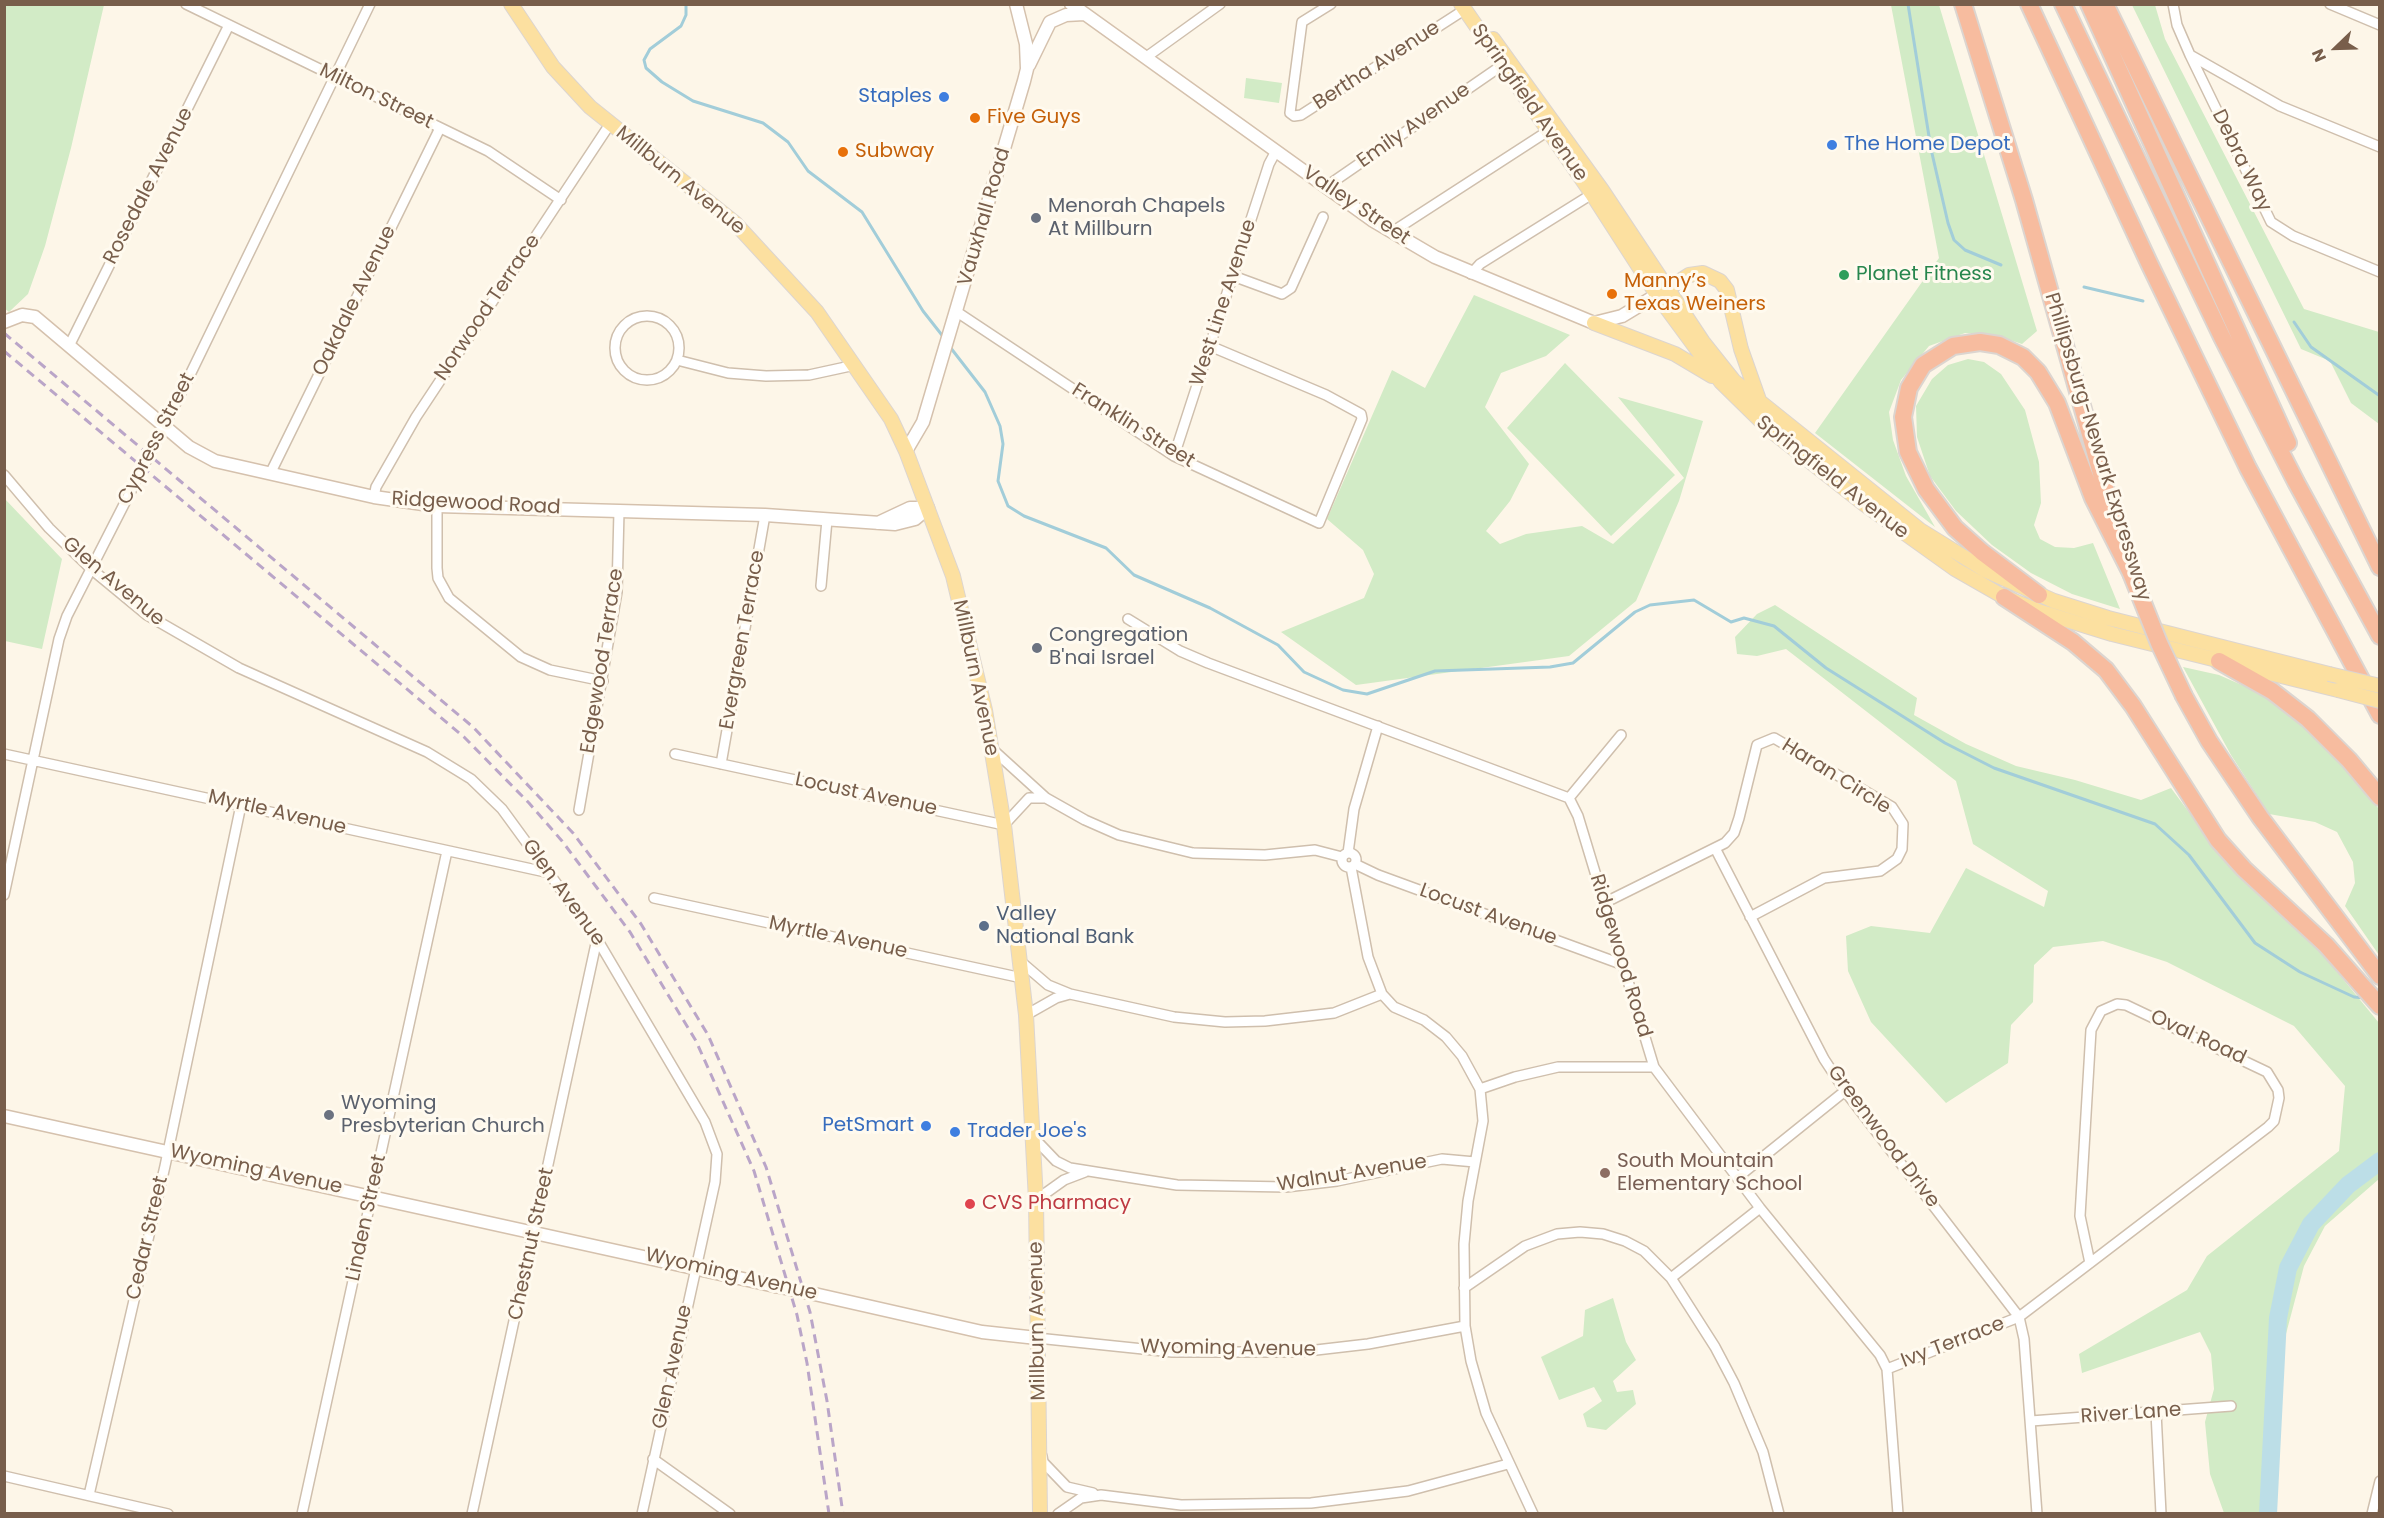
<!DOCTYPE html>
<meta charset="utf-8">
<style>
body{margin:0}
#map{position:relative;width:2384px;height:1518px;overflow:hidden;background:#fdf6e8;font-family:Poppins,sans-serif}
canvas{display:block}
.frame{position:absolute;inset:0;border:6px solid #785e4b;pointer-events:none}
.north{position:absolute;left:2306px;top:18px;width:60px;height:60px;-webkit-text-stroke:4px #fffaef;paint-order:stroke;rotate:247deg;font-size:16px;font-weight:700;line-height:24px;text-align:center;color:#785e4b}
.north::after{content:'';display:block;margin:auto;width:21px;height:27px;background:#785e4b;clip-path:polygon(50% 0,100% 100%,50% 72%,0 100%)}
</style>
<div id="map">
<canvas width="2384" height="1518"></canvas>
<div class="frame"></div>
<div class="north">N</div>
</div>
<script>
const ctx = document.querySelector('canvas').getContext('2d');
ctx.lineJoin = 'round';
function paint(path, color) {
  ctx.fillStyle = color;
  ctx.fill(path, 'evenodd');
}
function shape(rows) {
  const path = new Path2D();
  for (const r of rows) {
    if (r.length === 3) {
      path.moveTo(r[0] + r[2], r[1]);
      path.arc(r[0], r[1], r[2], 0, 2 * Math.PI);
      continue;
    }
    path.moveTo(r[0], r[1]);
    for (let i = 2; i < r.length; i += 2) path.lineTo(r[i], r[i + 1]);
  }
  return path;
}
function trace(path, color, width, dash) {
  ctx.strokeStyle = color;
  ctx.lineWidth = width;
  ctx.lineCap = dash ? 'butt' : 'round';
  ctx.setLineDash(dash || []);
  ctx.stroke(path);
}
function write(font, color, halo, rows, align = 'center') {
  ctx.font = font + ' Poppins,sans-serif';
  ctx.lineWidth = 6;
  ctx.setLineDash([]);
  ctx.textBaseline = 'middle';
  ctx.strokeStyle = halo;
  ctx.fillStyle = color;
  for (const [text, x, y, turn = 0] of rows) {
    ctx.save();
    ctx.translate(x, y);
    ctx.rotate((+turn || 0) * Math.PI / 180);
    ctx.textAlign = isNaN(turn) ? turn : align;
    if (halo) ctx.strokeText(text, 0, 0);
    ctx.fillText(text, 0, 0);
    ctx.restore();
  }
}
paint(shape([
 [4,5,104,5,71,148,45,246,28,294,9,312,4,308],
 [1891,5,1939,5,2037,331,2022,344,1998,336,1965,333,1929,346,1901,380,1889,412,1893,440,1906,476,1935,527,1815,433,1939,258],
 [2132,5,2155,5,2165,39,2304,309,2379,332,2379,424,2351,403,2330,361,2301,349],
 [1246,78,1282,83,1279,103,1244,98],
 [1474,295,1570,335,1546,356,1501,373,1485,407,1529,464,1510,501,1486,531,1500,544,1526,534,1582,526,1613,544,1684,478,1618,397,1703,421,1679,501,1636,601,1569,656,1356,685,1281,632,1364,598,1374,574,1363,550,1327,519,1392,370,1425,388],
 [1968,359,1984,362,2001,374,2025,410,2039,462,2041,503,2034,525,2040,539,2055,547,2074,548,2093,543,2120,609,2072,594,2031,573,1992,545,1956,511,1930,476,1917,437,1916,406,1932,379,1948,365],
 [1565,363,1675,475,1611,536,1507,428],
 [4,498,62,559,42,649,5,641],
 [1775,605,1917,698,1914,715,1966,744,2016,766,2075,780,2141,800,2171,788,2200,827,2255,891,2311,940,2379,1023,2379,1179,2325,1226,2304,1266,2278,1364,2274,1513,2224,1513,2210,1474,2205,1422,2214,1389,2211,1354,2200,1332,2082,1373,2079,1354,2187,1290,2207,1256,2339,1151,2345,1086,2294,1026,2167,962,2103,941,2053,947,2034,965,2033,1002,2011,1025,2008,1063,1946,1103,1871,1022,1848,971,1846,936,1871,926,1930,933,1966,868,2044,907,2048,891,1973,844,1956,781,1786,649,1757,656,1737,654,1735,637,1757,614],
 [2183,667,2219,675,2276,700,2327,746,2379,809,2379,955,2345,906,2355,883,2353,862,2337,832,2315,822,2269,814,2231,755],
 [1613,1298,1626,1342,1636,1360,1613,1381,1617,1392,1633,1390,1636,1404,1606,1430,1587,1427,1583,1414,1602,1401,1594,1387,1559,1400,1541,1357,1583,1336,1585,1310]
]), '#d2ebc6');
trace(shape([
 [686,4,686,15,681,26,650,49,644,60,646,68,662,82,693,101,763,123,788,142,808,171,862,212,923,311,945,339],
 [1908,4,1931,149,1948,223,1954,240,1965,250,2001,265],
 [2084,287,2143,301],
 [2294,322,2311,347,2380,396],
 [950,347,985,392,1000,426,1003,444,998,481,1008,506,1024,516,1106,548,1134,575,1210,608,1278,645,1304,672,1343,690,1367,694,1435,671,1550,667,1573,663,1635,612,1650,605,1694,600,1731,622,1744,618,1774,626,1826,668,1945,743,1994,768,2155,824,2189,855,2255,943,2300,972,2354,997,2365,998]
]), '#a2cdd9', 3);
trace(shape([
 [2268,1514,2278,1318,2288,1268,2311,1224,2348,1185,2380,1161]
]), '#bcdee7', 18);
const street = shape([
 [186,4,488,151,561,200],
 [1331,4,1302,22,1290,113,1294,116,1301,115,1464,10],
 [2173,4,2177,25,2190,55,2280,106,2380,147],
 [2330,4,2380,25],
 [2190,55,2271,222,2293,236,2380,272],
 [1145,58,1220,4],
 [1327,186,1501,66],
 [1392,232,1548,131],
 [1471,274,1480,264,1592,194],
 [1233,276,1282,294,1291,288,1323,217],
 [957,312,1174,456,1319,523,1362,419,1361,414,1326,395,1210,346],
 [647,348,32],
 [69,346,229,25],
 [677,360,728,373,766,376,809,375,855,365],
 [1174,456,1269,164,1276,151],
 [270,474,440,128],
 [4,475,49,528,90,568,147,615,239,668,427,752,471,779,502,809,597,939,705,1122,717,1154,715,1182,642,1514],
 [374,497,376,487,416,417,610,124],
 [437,506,437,568,438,578,449,598,521,657,550,670,603,681],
 [821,586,827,520],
 [1128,619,1180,651,1208,663,1569,798,1578,816,1654,1067,1760,1208,1880,1355,1887,1369,1898,1514],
 [991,748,1046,798,1085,820,1119,835,1193,853,1265,855,1315,850,1342,857],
 [4,754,550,873],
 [675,754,1004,825,1029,798,1046,798],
 [721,764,765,515],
 [1569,798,1621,735],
 [579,810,617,592,619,511],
 [1715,848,1824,1059,1845,1091,2019,1317,2024,1339,2037,1514],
 [1349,860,7],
 [1348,853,1354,809,1378,726],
 [1355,864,1378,875,1621,964],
 [1351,867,1368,957,1382,994,1394,1007,1424,1020,1446,1037,1462,1056,1480,1089,1483,1121,1468,1201,1464,1244,1465,1326,1471,1361,1486,1413,1533,1514],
 [4,895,59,639,67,616,187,381,370,4],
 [654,898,1022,978],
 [1604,903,1725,843,1734,833,1739,818,1757,745,1774,738,1892,807,1903,824,1902,849,1897,859,1880,871,1824,878,1750,917],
 [1020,961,1048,985,1070,994],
 [1026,1015,1056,998,1070,994,1174,1017,1225,1022,1265,1021,1334,1013,1382,994],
 [1480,1089,1515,1077,1558,1067,1654,1067],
 [1034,1138,1056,1161,1070,1168,1177,1185,1286,1187,1337,1181,1442,1159,1475,1162],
 [1738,1177,1845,1091],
 [1036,1200,1064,1180,1085,1172],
 [1671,1278,1760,1208],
 [1464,1288,1525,1246,1557,1234,1580,1232,1603,1234,1625,1241,1644,1251,1671,1278,1715,1347,1734,1383,1763,1452,1779,1514],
 [1037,1338,1172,1352,1299,1352,1368,1344,1465,1326],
 [1887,1369,2019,1317,2090,1263,2268,1127,2274,1121,2279,1098,2278,1090,2267,1072,2126,1005,2117,1004,2101,1011,2091,1030,2080,1216,2090,1263],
 [2156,1412,2161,1514],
 [2031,1421,2231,1406],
 [1042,1456,1043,1462,1067,1487,1093,1493],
 [653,1459,730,1514],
 [4,1476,168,1514],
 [89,1495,165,1166,241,805],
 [302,1514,447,851],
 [472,1514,597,939],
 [1058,1514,1081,1498,1101,1495,1181,1505,1311,1503,1408,1491,1508,1464],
 [2372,1514,2380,1481]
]);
const secondary = shape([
 [1071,4,1372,220,1435,257,1594,323,1622,316,1665,290],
 [1029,65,1050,22,1066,15,1084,14],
 [4,322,22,315,35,317,189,447,215,461,374,497,437,506,765,515,895,524,915,519,928,508],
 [906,451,923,422,1024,81,1027,69,1026,44,1016,4],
 [878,523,910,508,928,508],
 [4,1116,775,1286],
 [810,1293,982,1332,1037,1338]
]);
const primary = shape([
 [511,4,553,67,590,107,735,223,817,312,891,419,906,451,953,576,985,710,1004,825,1026,1015,1036,1200,1040,1514],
 [1461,4,1592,194,1657,295,1721,382,1770,430,1864,504,1955,569,2004,597,2041,612,2112,634,2338,690],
 [1493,39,1602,190,1703,342,1734,381,1920,530,1985,570,2054,601,2108,618,2329,674],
 [1669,288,1689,275,1703,273,1720,281,1727,290,1741,349,1759,400],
 [1594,323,1675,354,1712,376]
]);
const highway = shape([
 [1963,4,2024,200,2115,523],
 [2029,4,2149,263,2248,468,2380,715],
 [2063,4,2222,337,2296,482,2380,636],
 [2089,4,2288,443],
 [2105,4,2380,567],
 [2039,595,1982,552,1955,528,1926,489,1908,452,1903,417,1909,388,1923,365,1953,346,1980,342,1999,345,2023,357,2038,372,2057,403,2093,498,2131,573],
 [2004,597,2073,642,2106,670,2133,706,2218,840,2244,869,2326,945,2380,1006],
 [2219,661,2272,691,2308,719,2349,760,2380,797],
 [2184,696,2209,741,2260,817,2380,976]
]);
trace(street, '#cfbfad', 12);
trace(secondary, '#d5c1ad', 15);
trace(primary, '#dcd5d0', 16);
trace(highway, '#dcd5d0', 20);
trace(street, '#fff', 9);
trace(secondary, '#fff', 12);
trace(primary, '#fce0a0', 14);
trace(highway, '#f7bc9f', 16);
trace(shape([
 [4,333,473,727,573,833,641,924,708,1035,766,1167,810,1312,827,1401,843,1514],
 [4,351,464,737,529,803,562,841,630,932,696,1041,754,1171,797,1315,807,1363,829,1514]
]), '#baa5c8', 3, [9, 6]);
const secondaryBridge = shape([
 [775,1286,810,1293]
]);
const primaryBridge = shape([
 [2329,674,2380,686],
 [2338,690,2380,701]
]);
const highwayBridge = shape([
 [2131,573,2159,643,2184,696]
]);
trace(secondaryBridge, '#d5c1ad', 15, []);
trace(primaryBridge, '#dcd5d0', 16, []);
trace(highwayBridge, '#dcd5d0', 20, []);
trace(secondaryBridge, '#fff', 12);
trace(primaryBridge, '#fce0a0', 14);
trace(highwayBridge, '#f7bc9f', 16);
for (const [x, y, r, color] of [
 [944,97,6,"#3f7fe0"],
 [975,118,6,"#e8710a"],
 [1832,145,6,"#3f7fe0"],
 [843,152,6,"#e8710a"],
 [1036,218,6,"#6b7280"],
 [1844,275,6,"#2e9e5b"],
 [1612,294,6,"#e8710a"],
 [1037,648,6,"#6b7280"],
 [984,926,6,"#5c6f8a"],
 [329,1115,6,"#6b7280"],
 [926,1126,6,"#3f7fe0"],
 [955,1132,6,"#3f7fe0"],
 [1605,1173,6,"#8d6e63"],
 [970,1204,6,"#e0444e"]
]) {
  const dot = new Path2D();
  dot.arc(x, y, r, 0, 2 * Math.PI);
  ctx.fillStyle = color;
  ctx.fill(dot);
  trace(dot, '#fffaef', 2);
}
write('20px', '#785e4b', '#fffaef', [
 ["Bertha Avenue",1377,66,-33],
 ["Milton Street",376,97,26],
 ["Springfield Avenue",1529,103,55],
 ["Emily Avenue",1414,126,-35],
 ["Debra Way",2241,161,64],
 ["Millburn Avenue",680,181,39],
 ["Rosedale Avenue",149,186,-63],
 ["Valley Street",1356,206,34],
 ["Vauxhall Road",985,217,-74],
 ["Oakdale Avenue",355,301,-64],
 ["West Line Avenue",1224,303,-72],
 ["Norwood Terrace",488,308,-56],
 ["Franklin Street",1133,426,32],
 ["Cypress Street",157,439,-63],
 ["Phillipsburg-Newark Expressway",2097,447,73],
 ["Springfield Avenue",1832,478,38],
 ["Ridgewood Road",476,504,3],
 ["Glen Avenue",113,582,40],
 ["Evergreen Terrace",743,640,-80],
 ["Edgewood Terrace",603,661,-81],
 ["Millburn Avenue",975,678,78],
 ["Haran Circle",1836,777,32],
 ["Locust Avenue",866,795,12],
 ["Myrtle Avenue",277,813,13],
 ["Glen Avenue",563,893,54],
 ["Locust Avenue",1488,915,20],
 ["Myrtle Avenue",838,938,12],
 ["Ridgewood Road",1620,956,73],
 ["Oval Road",2198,1038,25],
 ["Greenwood Drive",1883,1137,53],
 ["Wyoming Avenue",256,1170,12],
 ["Walnut Avenue",1352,1174,-9],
 ["Linden Street",367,1218,-78],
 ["Cedar Street",148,1238,-77],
 ["Chestnut Street",532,1244,-78],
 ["Wyoming Avenue",731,1275,13],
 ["Millburn Avenue",1038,1321,-91],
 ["Ivy Terrace",1953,1343,-21],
 ["Wyoming Avenue",1228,1349,1],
 ["Glen Avenue",673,1367,-78],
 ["River Lane",2131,1414,-4]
]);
write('20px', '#366cbe', '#fffaef', [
 ["Staples",932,97],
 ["The Home Depot",1844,145,"left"],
 ["PetSmart",914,1126],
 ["Trader Joe's",967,1132,"left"]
], 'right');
write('20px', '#c56008', '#fffaef', [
 ["Five Guys",987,118],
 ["Subway",855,152],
 ["Manny’s",1624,282],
 ["Texas Weiners",1624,305]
], 'left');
write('20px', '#5b616d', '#fffaef', [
 ["Menorah Chapels",1048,207],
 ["At Millburn",1048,230],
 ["Congregation",1049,636],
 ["B'nai Israel",1049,659],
 ["Wyoming",341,1104],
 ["Presbyterian Church",341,1127]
], 'left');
write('20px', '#27864d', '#fffaef', [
 ["Planet Fitness",1856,275]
], 'left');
write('20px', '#4e5e75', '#fffaef', [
 ["Valley",996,915],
 ["National Bank",996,938]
], 'left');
write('20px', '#785e54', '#fffaef', [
 ["South Mountain",1617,1162],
 ["Elementary School",1617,1185]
], 'left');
write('20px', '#be3a42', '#fffaef', [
 ["CVS Pharmacy",982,1204]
], 'left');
</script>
